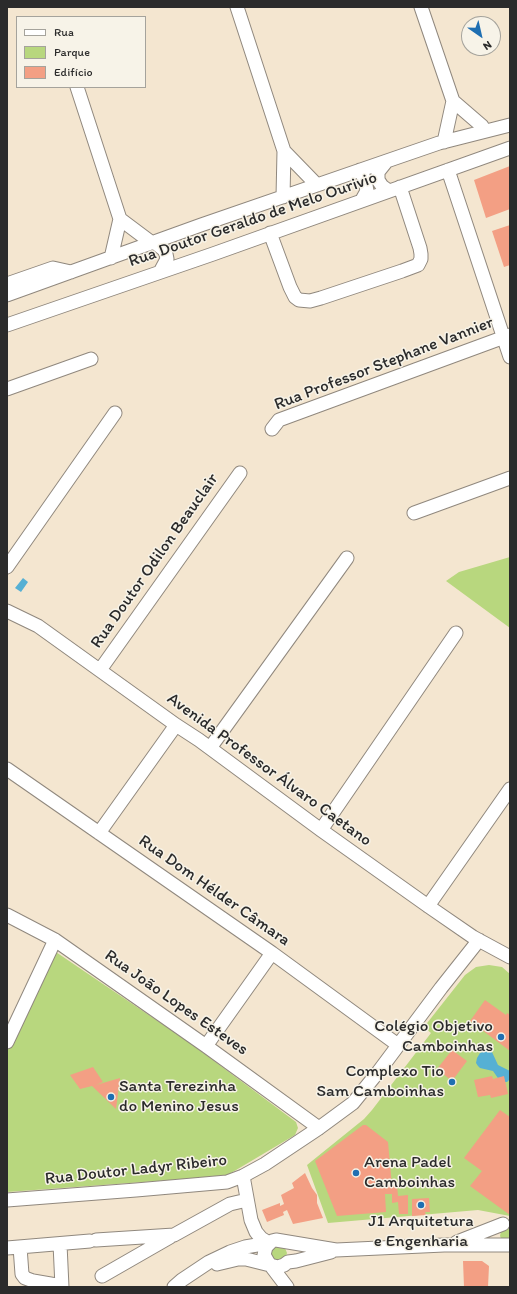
<!DOCTYPE html>
<meta charset="utf-8">
<style>
body{margin:0}
#map{position:relative;width:517px;height:1294px;overflow:hidden;background:#f4e6d0;font-family:Itim,sans-serif}
canvas{display:block}
.frame{position:absolute;inset:0;border:8px solid #2b2b2b;pointer-events:none}
.legend{position:absolute;left:16px;top:16px;width:130px;height:72px;box-sizing:border-box;background:#f7f3e8;border:1px solid #a5a39c;margin:0;padding:5px 7px;list-style:none;font-size:12px;color:#2b2b2b}
.legend li{display:flex;align-items:center;gap:8px;height:20px}
.legend b{width:20px;border:1px solid #a5a39c}
.north{position:absolute;left:461px;top:16px;width:40px;height:40px;box-sizing:border-box;background:#f7f3e8;border:1px solid #a5a39c;border-radius:50%;rotate:146deg;font-size:11px;font-weight:700;line-height:16px;text-align:center;color:#2b2b2b}
.north::after{content:'';display:block;margin:auto;width:14px;height:18px;background:#1f6fb2;clip-path:polygon(50% 0,100% 100%,50% 72%,0 100%)}
</style>
<div id="map">
<canvas width="517" height="1294"></canvas>
<div class="frame"></div>
<ul class="legend">
<li><b style="height:5px;background:#fff"></b>Rua</li>
<li><b style="height:11px;background:#b8d77e"></b>Parque</li>
<li><b style="height:11px;background:#f39f84"></b>Edifício</li>
</ul>
<div class="north">N</div>
</div>
<script>
const ctx = document.querySelector('canvas').getContext('2d');
ctx.lineJoin = 'round';
function paint(path, color) {
  ctx.fillStyle = color;
  ctx.fill(path, 'evenodd');
}
function shape(rows) {
  const path = new Path2D();
  for (const r of rows) {
    path.moveTo(r[0], r[1]);
    for (let i = 2; i < r.length; i += 2) path.lineTo(r[i], r[i + 1]);
  }
  return path;
}
function trace(path, color, width, dash) {
  ctx.strokeStyle = color;
  ctx.lineWidth = width;
  ctx.lineCap = dash ? 'butt' : 'round';
  ctx.setLineDash(dash || []);
  ctx.stroke(path);
}
function write(font, color, halo, rows, align = 'center') {
  ctx.font = font + ' Itim,sans-serif';
  ctx.lineWidth = 3;
  ctx.setLineDash([]);
  ctx.textBaseline = 'middle';
  ctx.strokeStyle = halo;
  ctx.fillStyle = color;
  for (const [text, x, y, turn = 0] of rows) {
    ctx.save();
    ctx.translate(x, y);
    ctx.rotate((+turn || 0) * Math.PI / 180);
    ctx.textAlign = isNaN(turn) ? turn : align;
    if (halo) ctx.strokeText(text, 0, 0);
    ctx.fillText(text, 0, 0);
    ctx.restore();
  }
}
paint(shape([
 [510,557,510,628,446,581,459,572],
 [50,948,190,1043,296,1122,298,1128,295,1135,226,1176,7,1192,7,1040],
 [489,965,502,967,510,974,510,1216,478,1210,328,1223,307,1165,364,1119,372,1110,431,1033,424,1027,465,975,476,967],
 [507,1228,510,1229,510,1242,502,1240,500,1236,501,1231],
 [273,1246,285,1248,287,1253,285,1259,273,1261,269,1250]
]), '#b8d77e');
paint(shape([
 [23,578,28,582,21,592,15,588],
 [487,1050,492,1052,498,1065,510,1071,510,1079,507,1082,503,1082,500,1081,493,1071,480,1068,478,1066,476,1063,477,1058,480,1053]
]), '#56b0d4');
paint(shape([
 [510,166,510,209,486,218,474,180],
 [510,225,510,265,504,267,492,231],
 [485,1000,506,1015,507,1013,510,1015,510,1051,470,1021],
 [452,1050,467,1061,452,1081,437,1069],
 [93,1067,103,1082,96,1085,120,1078,116,1109,92,1086,80,1089,70,1075],
 [492,1076,493,1079,504,1076,508,1094,491,1098,490,1095,478,1097,474,1080],
 [500,1110,510,1117,510,1215,470,1186,482,1171,464,1158],
 [363,1125,366,1125,388,1142,392,1186,397,1185,398,1196,408,1195,408,1214,399,1214,398,1202,392,1203,392,1194,385,1194,386,1212,337,1216,315,1161],
 [305,1173,312,1188,317,1195,317,1203,323,1218,293,1224,287,1210,283,1212,284,1215,267,1222,262,1210,280,1203,280,1206,284,1204,281,1195,294,1188,292,1183],
 [429,1198,430,1212,425,1212,426,1215,412,1216,412,1199],
 [463,1261,482,1261,489,1266,488,1287,464,1287]
]), '#f39f84');
const minor = shape([
 [237,7,284,151,283,197],
 [421,7,453,101,444,142],
 [77,87,120,219,111,258],
 [453,101,482,126,485,131],
 [284,151,317,185],
 [386,162,378,172,378,180,382,186,389,191],
 [360,170,365,180,367,191,362,200],
 [448,170,510,357],
 [120,219,152,243],
 [270,233,290,287,295,297,299,300,310,301,321,298,402,271,418,265,421,259,421,254,420,248,400,187],
 [154,242,164,250,166,254,167,259,160,272],
 [7,284,53,268,71,272],
 [7,295,201,225,439,143,510,125],
 [7,325,213,254,510,148],
 [7,389,91,359],
 [272,429,279,420,510,335],
 [414,513,510,478],
 [7,567,115,413],
 [7,611,38,626,176,725,199,740,321,830,428,906,473,937,510,957],
 [100,670,240,473],
 [210,748,347,558],
 [7,769,272,953,398,1045],
 [321,830,456,633],
 [99,833,176,725],
 [428,906,510,789],
 [7,915,55,940,206,1046,319,1128],
 [7,1042,55,940],
 [206,1046,272,953],
 [243,1176,251,1220,256,1232,261,1238,269,1243],
 [7,1200,136,1190,227,1182,243,1176,265,1164,319,1128,353,1103,379,1071,441,988,479,940],
 [96,1240,174,1235,230,1204,247,1200],
 [457,1242,503,1224],
 [60,1244,62,1287],
 [20,1247,22,1274,25,1278,33,1281,62,1286],
 [7,1248,90,1241],
 [288,1262,296,1261,331,1252],
 [217,1264,238,1259,246,1259,278,1267,284,1265,288,1262],
 [102,1276,170,1237],
 [174,1287,182,1280,209,1262,230,1252,245,1247,269,1243],
 [287,1287,268,1262,264,1255,266,1247,272,1241,276,1240,336,1250,444,1245,510,1245]
]);
trace(minor, '#90887e', 15);
trace(minor, '#fff', 13);
for (const [x, y, r, color] of [
 [501,1037,4,"#1f6fb2"],
 [452,1082,4,"#1f6fb2"],
 [111,1097,4,"#1f6fb2"],
 [356,1173,4,"#1f6fb2"],
 [421,1205,4,"#1f6fb2"]
]) {
  const dot = new Path2D();
  dot.arc(x, y, r, 0, 2 * Math.PI);
  ctx.fillStyle = color;
  ctx.fill(dot);
  trace(dot, '#f7f3e8', 1.5);
}
write('17px', '#2b2b2b', '#f7f3e8', [
 ["Rua Doutor Geraldo de Melo Ourivio",253,220,-19],
 ["Rua Professor Stephane Vannier",384,364,-21],
 ["Rua Doutor Odilon Beauclair",155,561,-55],
 ["Avenida Professor Álvaro Caetano",269,770,36],
 ["Rua Dom Hélder Câmara",214,891,35],
 ["Rua João Lopes Esteves",176,1003,35],
 ["Rua Doutor Ladyr Ribeiro",136,1170,-6]
]);
write('17px', '#2b2b2b', '#f7f3e8', [
 ["Colégio Objetivo",493,1027],
 ["Camboinhas",493,1047],
 ["Complexo Tio",444,1072],
 ["Sam Camboinhas",444,1092],
 ["Santa Terezinha",119,1087,"left"],
 ["do Menino Jesus",119,1107,"left"],
 ["Arena Padel",364,1163,"left"],
 ["Camboinhas",364,1183,"left"],
 ["J1 Arquitetura",421,1222,"center"],
 ["e Engenharia",421,1242,"center"]
], 'right');
</script>
